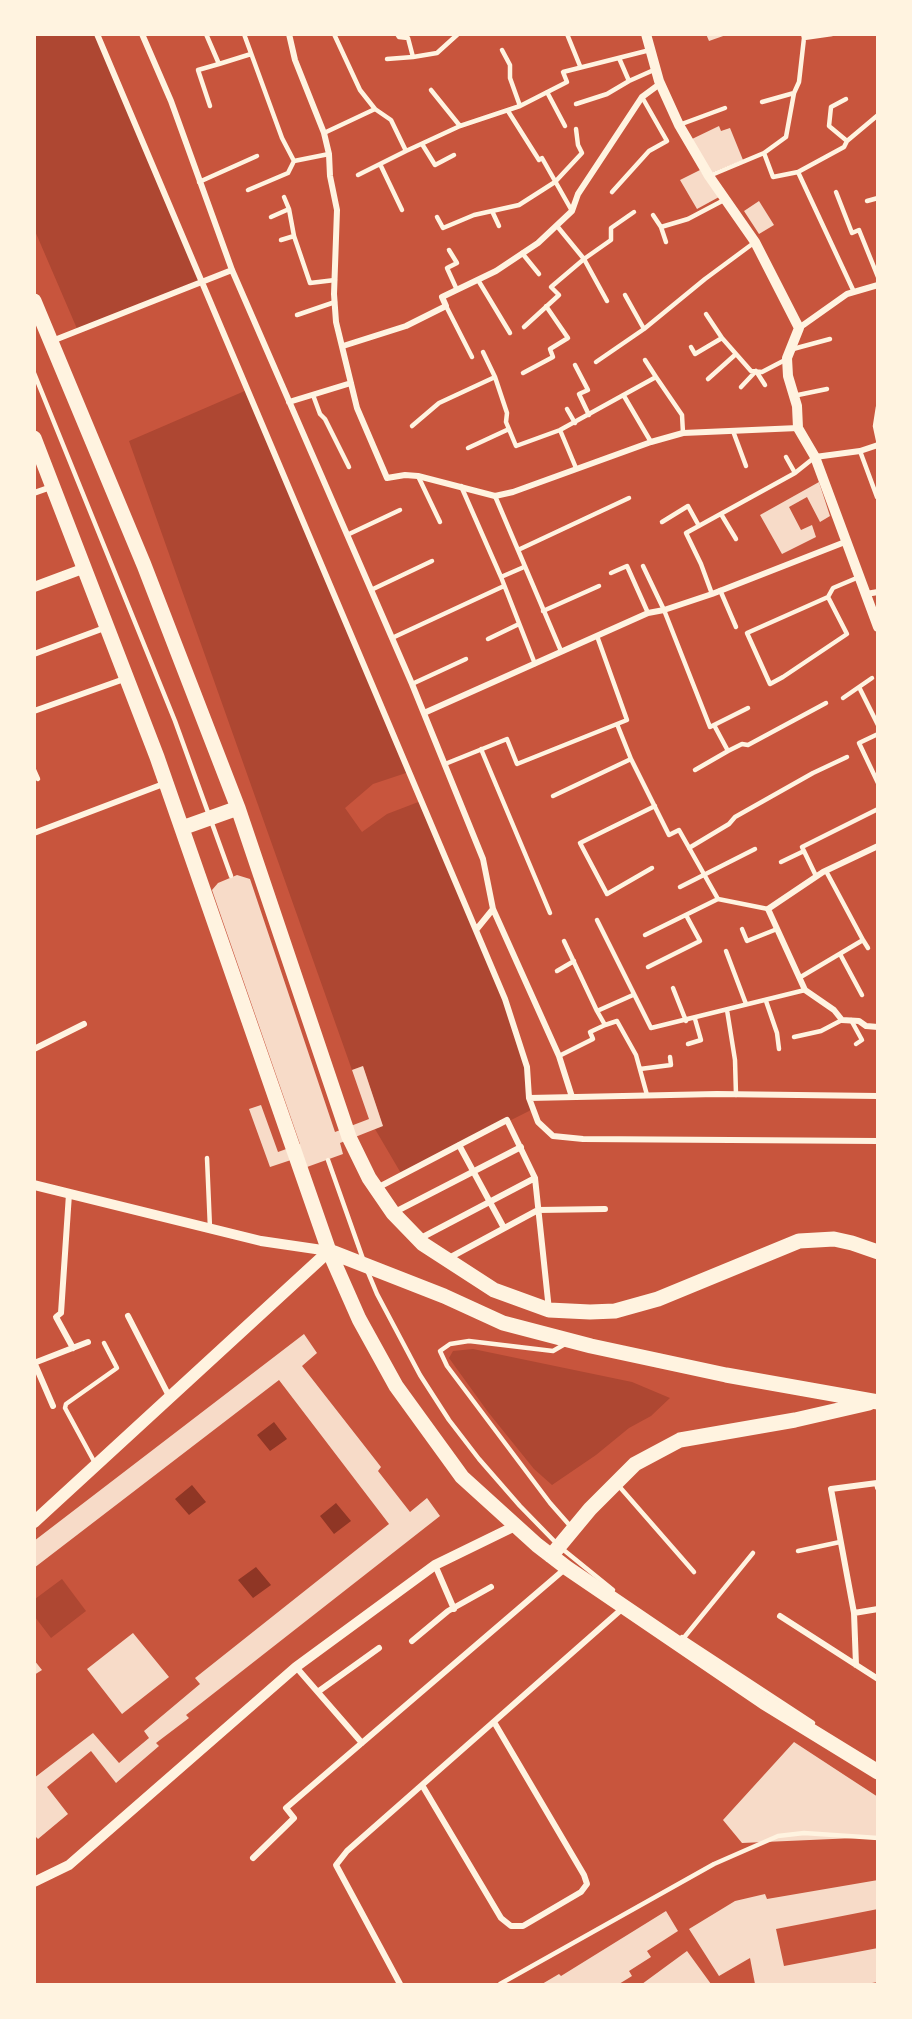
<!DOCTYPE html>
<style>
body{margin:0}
#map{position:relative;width:912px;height:2019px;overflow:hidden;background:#c8553d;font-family:"PT Sans",sans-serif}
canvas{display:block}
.frame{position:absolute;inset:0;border:36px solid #fff3e0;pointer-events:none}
</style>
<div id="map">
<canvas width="912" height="2019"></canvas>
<div class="frame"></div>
</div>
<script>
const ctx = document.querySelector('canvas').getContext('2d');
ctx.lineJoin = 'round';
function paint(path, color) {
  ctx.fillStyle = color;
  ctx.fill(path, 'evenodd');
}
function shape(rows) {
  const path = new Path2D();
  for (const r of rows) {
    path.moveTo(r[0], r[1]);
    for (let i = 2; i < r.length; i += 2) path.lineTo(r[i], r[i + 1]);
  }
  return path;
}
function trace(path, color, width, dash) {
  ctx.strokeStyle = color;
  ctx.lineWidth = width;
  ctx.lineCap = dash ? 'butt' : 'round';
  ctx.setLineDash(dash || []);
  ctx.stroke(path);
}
paint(shape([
 [34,35,97,35,202,282,78,331,35,231],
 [247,390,409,772,373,784,345,808,362,832,387,814,421,801,505,999,527,1067,533,1109,402,1175,375,1129,383,1126,363,1066,352,1070,129,441],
 [473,1349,632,1382,670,1398,651,1416,629,1428,596,1455,552,1485,534,1469,488,1412,449,1358,453,1351],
 [62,1579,86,1611,51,1638,35,1617,35,1599]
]), '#ae4732');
paint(shape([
 [274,1422,287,1439,270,1451,257,1435],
 [192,1485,206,1502,189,1515,175,1499],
 [336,1503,351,1521,334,1534,320,1516],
 [256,1567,271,1585,253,1598,238,1580]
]), '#8f3625');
paint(shape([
 [706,34,726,34,726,35,709,41],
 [719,126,721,131,730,128,743,160,711,173,692,139],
 [700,170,719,197,697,209,680,180],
 [759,201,774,225,759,234,744,211],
 [819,482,830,516,820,522,807,497,789,507,801,530,812,525,816,537,782,554,760,515],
 [237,875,250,879,335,1132,369,1119,352,1070,363,1066,383,1126,340,1143,343,1154,307,1167,303,1156,270,1167,249,1109,261,1105,278,1152,300,1144,212,890,218,883],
 [304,1334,317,1353,302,1366,381,1467,378,1471,410,1512,427,1498,440,1516,186,1715,189,1718,156,1743,159,1746,116,1783,91,1751,47,1787,68,1814,38,1839,34,1835,34,1778,93,1733,119,1763,149,1738,144,1731,200,1684,195,1678,389,1524,279,1380,34,1568,34,1541],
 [133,1633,169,1677,122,1714,87,1669],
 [34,1660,42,1670,34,1675],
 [794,1742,878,1797,878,1837,742,1843,723,1820],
 [878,1880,878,1909,776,1929,784,1966,878,1948,878,1982,866,1984,755,1984,750,1958,719,1976,689,1929,735,1901,765,1894,767,1899],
 [666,1911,678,1931,647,1951,651,1957,629,1971,632,1976,619,1984,542,1984,559,1974,561,1976],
 [687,1951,711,1984,642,1984]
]), '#f7dbc8');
trace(shape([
 [206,34,219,64,251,54],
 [244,34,282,138,294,161,329,154],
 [397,34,399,37,408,38,413,57,437,53,458,34],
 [567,34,580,66],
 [804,38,832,34],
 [502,50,510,65,510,78,520,106],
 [619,58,629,81],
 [387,59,413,57],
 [431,90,460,126],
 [547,92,565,126],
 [846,99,831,107,829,126,847,141],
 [762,102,794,93],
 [576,104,607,94,629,81,656,69],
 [210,106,198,70,219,64],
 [375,109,391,120,406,151,460,126,520,106,567,82,563,72,650,50],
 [508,111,539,160,542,158,572,211],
 [679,125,725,108],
 [324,133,375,109,360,90,334,34],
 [422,144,435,165,454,155],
 [764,153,786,137,794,93,799,82,804,38,803,34],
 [380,164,402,210],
 [798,172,854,292],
 [358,175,406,151],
 [709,176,764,153,773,177,798,172,844,147,847,141,878,115],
 [199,182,257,156],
 [248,190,288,173,294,161],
 [612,192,649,151,667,141,642,97],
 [836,192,852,233,859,230,878,277],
 [284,197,289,209,294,236,310,283,335,280],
 [867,201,878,198],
 [492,211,499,226],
 [653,215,661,227,666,242],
 [271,217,289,209],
 [437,217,443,228,474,215,519,205,555,182,582,153,578,145,576,129],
 [557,226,584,259,607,301],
 [661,227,688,219,724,200],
 [281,240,294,236],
 [449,250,457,263,447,268,457,290],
 [522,253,539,274],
 [478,280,510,333],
 [625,295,644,329],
 [446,306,472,357],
 [706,314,722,338,751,371,762,372,785,360],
 [297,315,335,302],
 [524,327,559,295,551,287,584,259,611,240,611,228,634,212],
 [691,347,695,354,722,338],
 [793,349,830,339],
 [483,352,495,377,507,413,506,422,516,446,560,430,656,377,682,415,683,433],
 [645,360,656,377],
 [596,362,644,329,705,279,755,242],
 [575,365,588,390,579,394,589,415],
 [34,373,175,721,231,876],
 [523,373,553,357,550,349,568,338,546,306],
 [708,379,736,354],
 [741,387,756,371,765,385],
 [313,395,320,414,325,419,349,467],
 [624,396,651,442],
 [793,396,827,389],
 [878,407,875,426,878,440],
 [567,409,575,423],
 [412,426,439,403,495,377],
 [560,430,576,468],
 [733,431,746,466],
 [468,448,509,429],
 [860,451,877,497],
 [786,457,795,473],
 [418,476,440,522],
 [461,486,501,577,535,664],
 [495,496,561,651],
 [721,514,736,539],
 [662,522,688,506,699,526],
 [347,535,400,510],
 [518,550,629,498],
 [643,566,664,610,710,727,748,708],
 [611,573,627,566,648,613],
 [501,577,524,567],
 [371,590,432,561],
 [720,590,736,627],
 [712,594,701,564,686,533,795,473,815,457],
 [828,597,847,634,783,677,770,684,747,633,828,597,833,588,859,577],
 [543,611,599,586],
 [392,638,504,586],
 [488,639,519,624],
 [412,684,466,659],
 [859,687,878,725],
 [843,698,872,678],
 [617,724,631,759,669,835,679,830,718,899,768,909],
 [714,725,728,751],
 [878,734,859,743,878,783],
 [481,749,550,913],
 [445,764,507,739,517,764,627,720,597,636],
 [34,770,38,779],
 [695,770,728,751,742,744,748,745,826,703],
 [553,796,631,759],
 [689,848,729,824,735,817,813,773,847,757],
 [781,862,804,851],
 [652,868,607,894,580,843,655,806],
 [816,876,802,847,878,809],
 [680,887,755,849],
 [597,920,651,1028,805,990],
 [742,929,747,941,777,929],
 [645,935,718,899],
 [863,940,868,948],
 [564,941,597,1011,633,995],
 [726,951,746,1004],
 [840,954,862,995],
 [648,967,700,941,686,915],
 [557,971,574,961],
 [799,978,863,940,826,871],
 [673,988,686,1021],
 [766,1001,777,1033,779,1049],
 [727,1010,735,1060,736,1095],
 [597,1011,605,1025,617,1021,636,1055,647,1095],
 [851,1020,862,1040,856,1044],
 [794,1037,821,1031,842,1020],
 [688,1044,701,1040,695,1019],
 [559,1056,593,1039,590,1032,605,1025],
 [640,1069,671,1065,670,1057],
 [207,1158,210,1228],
 [328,1160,363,1259],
 [367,1270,377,1294,420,1375,449,1420,479,1459,520,1506,560,1547,613,1590],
 [565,1344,553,1351,469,1341,450,1344,440,1351,447,1366,550,1503,572,1528],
 [96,1465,65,1408,66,1404,117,1368,104,1343],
 [618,1485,694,1572],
 [798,1551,840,1542],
 [682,1637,813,1723],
 [682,1640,753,1553],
 [500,1984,714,1864,778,1836,804,1833,878,1838]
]), '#fff3e0', 4.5);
trace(shape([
 [97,34,505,999,527,1067,529,1098,538,1122,553,1136,583,1139,878,1141],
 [142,34,171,101,232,270,412,684,483,859,493,909,476,930],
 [289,34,295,60,324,133,329,154,330,176,337,210,334,294,336,322,357,408,387,478,405,475,418,476,495,496,513,492,651,442,683,433,798,428],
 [799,328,847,294,878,285],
 [52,341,232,270],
 [343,346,406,326,446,306,442,297,496,271,538,243,572,211,578,194,642,97,661,83],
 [289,402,351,383],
 [815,457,860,451,878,445],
 [34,493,51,487],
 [866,594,878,592],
 [34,654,107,627],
 [34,711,127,678],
 [424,713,648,613,664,610,712,594,845,542],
 [34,833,166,783],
 [878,846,823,872,768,909,805,990,834,1010,842,1020,859,1021,866,1026,878,1027],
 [493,909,559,1056,572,1097],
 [34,1049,84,1024],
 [529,1098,717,1094,878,1096],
 [459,1145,504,1228],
 [377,1188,507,1120,535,1178,549,1310],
 [69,1194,61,1313,56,1317,73,1348],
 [393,1213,521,1147],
 [419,1239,535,1178],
 [449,1258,538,1210,605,1209],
 [128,1316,170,1398],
 [34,1362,53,1406],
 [34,1363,88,1342],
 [435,1565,454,1609],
 [854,1613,878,1609],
 [780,1616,878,1679],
 [412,1641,448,1611,491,1587],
 [856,1665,854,1613,831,1489,877,1483,878,1488],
 [296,1667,362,1743],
 [319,1691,379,1648],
 [422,1785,501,1918,511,1926,523,1926,581,1892,587,1884,584,1875,494,1722],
 [253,1858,294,1818,286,1808,566,1568],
 [400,1984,336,1865,347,1851,623,1608]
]), '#fff3e0', 6);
trace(shape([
 [646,34,659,81,679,125,709,176,755,242,799,328,787,358,788,376,797,406,798,428,815,457,878,627],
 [34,587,85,568],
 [34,1185,261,1241,329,1251],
 [34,1882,69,1865,296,1667,435,1565,515,1526]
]), '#fff3e0', 10);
trace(shape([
 [34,1522,329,1251]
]), '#fff3e0', 12);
trace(shape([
 [34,301,144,565,238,808,349,1137,369,1178,393,1213,423,1244,494,1290,549,1310,590,1312,615,1311,658,1299,799,1241,834,1239,852,1243,878,1252],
 [34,438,157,757,329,1251,359,1319,396,1386,462,1477,537,1545,567,1568,764,1702,878,1772],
 [182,828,238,808],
 [329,1251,444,1296,503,1323,591,1346,726,1375,878,1402],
 [551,1556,590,1509,635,1464,680,1440,795,1420,869,1403]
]), '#fff3e0', 15);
</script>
